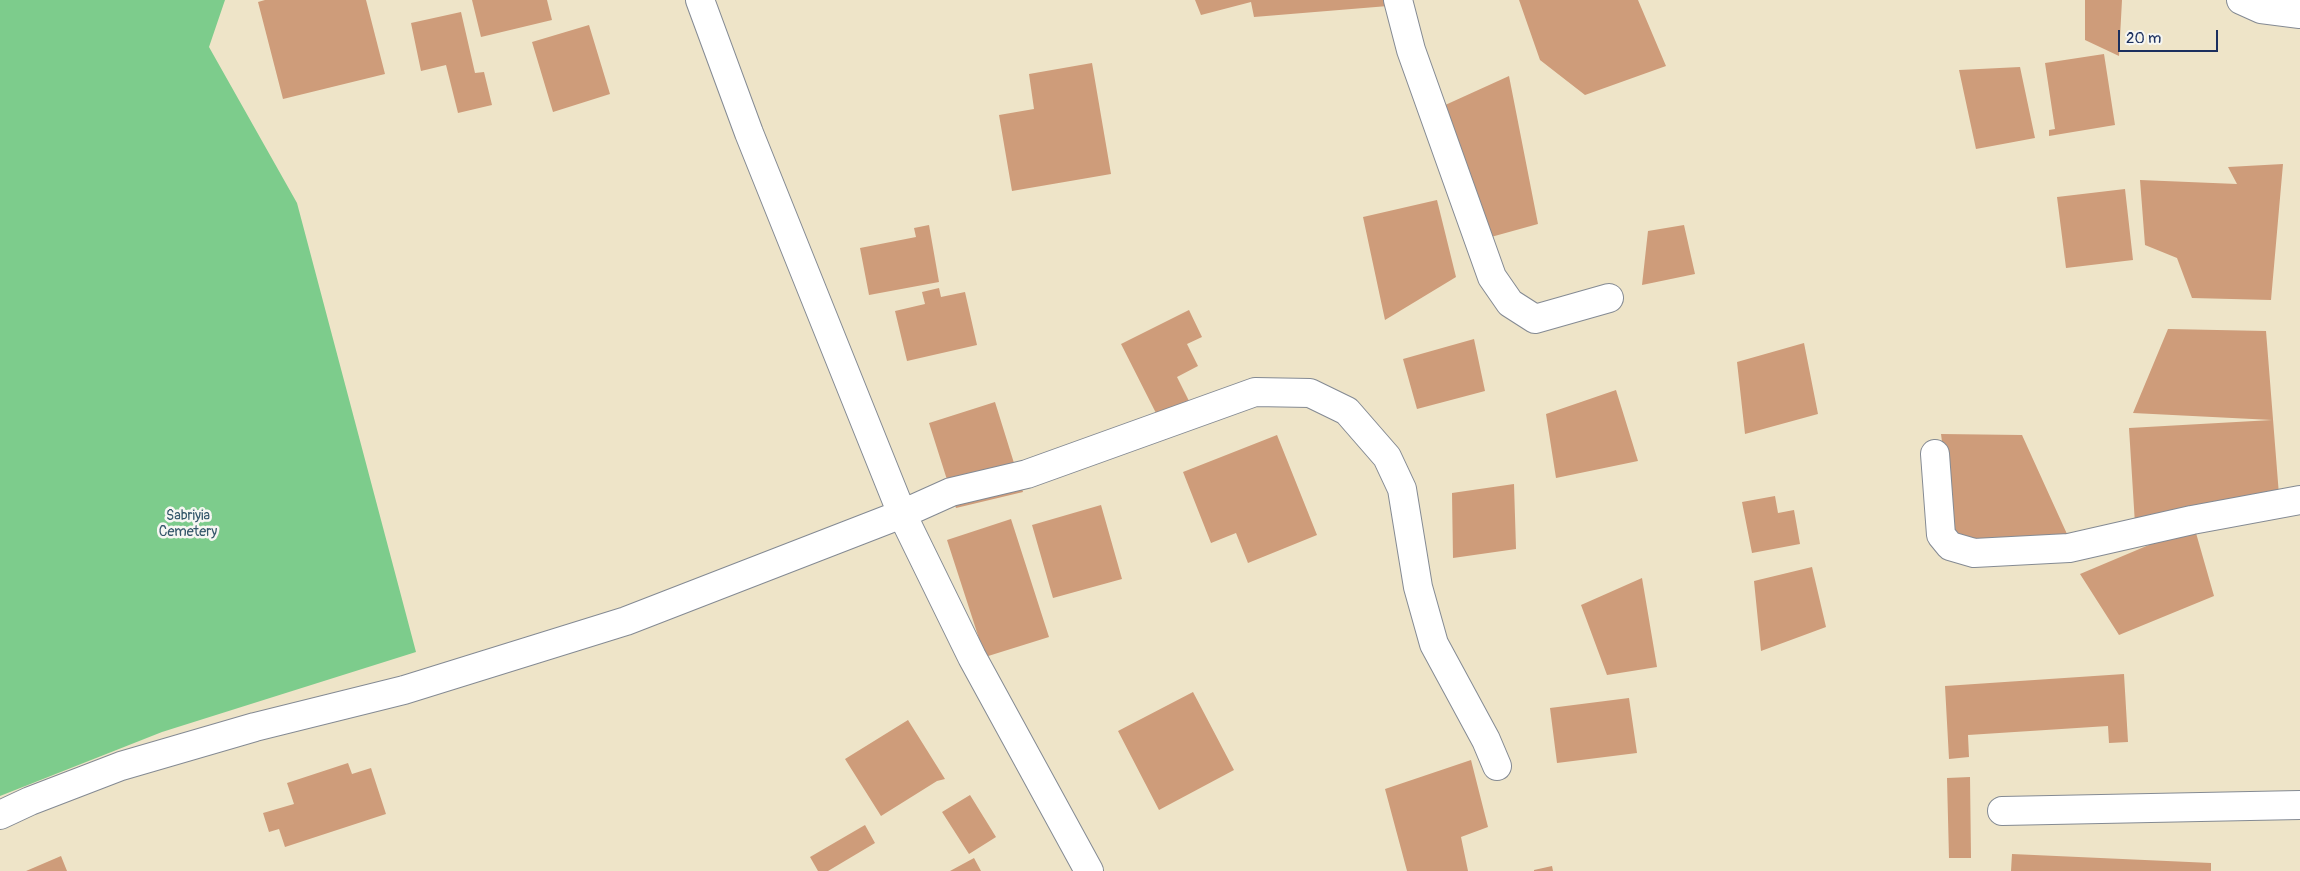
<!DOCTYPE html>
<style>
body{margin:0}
#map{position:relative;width:2300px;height:871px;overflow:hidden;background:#eee4c8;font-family:Pangolin,sans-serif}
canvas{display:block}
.scale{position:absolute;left:2118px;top:30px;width:100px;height:22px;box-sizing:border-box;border:2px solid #1b2f5e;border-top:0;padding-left:6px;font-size:15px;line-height:18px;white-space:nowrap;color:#1b2f5e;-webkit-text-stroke:4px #f6f6f2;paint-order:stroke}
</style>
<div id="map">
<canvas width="2300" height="871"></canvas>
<div class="scale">20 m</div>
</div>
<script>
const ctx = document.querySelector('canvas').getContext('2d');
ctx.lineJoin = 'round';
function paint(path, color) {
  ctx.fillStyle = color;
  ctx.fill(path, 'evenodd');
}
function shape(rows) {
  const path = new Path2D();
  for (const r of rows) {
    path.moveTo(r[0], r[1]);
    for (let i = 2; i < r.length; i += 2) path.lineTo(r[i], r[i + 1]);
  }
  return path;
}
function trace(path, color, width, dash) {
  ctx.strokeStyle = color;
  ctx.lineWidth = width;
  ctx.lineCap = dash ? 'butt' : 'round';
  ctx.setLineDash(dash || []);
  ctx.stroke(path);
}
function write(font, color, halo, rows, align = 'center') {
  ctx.font = font + ' Pangolin,sans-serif';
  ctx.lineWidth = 5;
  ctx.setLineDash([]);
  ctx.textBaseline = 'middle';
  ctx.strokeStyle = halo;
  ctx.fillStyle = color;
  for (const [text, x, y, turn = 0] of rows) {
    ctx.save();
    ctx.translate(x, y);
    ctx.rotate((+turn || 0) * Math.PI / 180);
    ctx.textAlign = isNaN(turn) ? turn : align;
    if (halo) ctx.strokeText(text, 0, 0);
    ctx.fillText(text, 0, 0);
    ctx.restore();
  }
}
paint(shape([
 [0,0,225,0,209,47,297,203,416,652,162,732,0,796]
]), '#7dcc8c');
paint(shape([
 [265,0,366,0,385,74,283,99,258,2],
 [472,0,547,0,552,20,481,37],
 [1195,0,1388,0,1388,6,1254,17,1251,2,1201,15],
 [1519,0,1638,0,1666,66,1585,95,1540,60],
 [2085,0,2122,0,2119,56,2085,40],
 [461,12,475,73,484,72,492,105,458,113,446,65,421,71,411,23],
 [589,25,610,94,553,112,532,42],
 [2104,54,2115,125,2049,136,2049,130,2055,129,2045,63],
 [1092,63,1111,174,1012,191,999,115,1034,109,1029,74],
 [2020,67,2035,138,1976,149,1959,70],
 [1509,76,1538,224,1491,237,1443,106],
 [2283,164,2271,300,2192,298,2177,258,2145,245,2140,180,2237,184,2228,167],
 [2125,189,2133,260,2066,268,2057,197],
 [1437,200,1456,277,1385,320,1363,217],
 [929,225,939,282,869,295,860,248,916,237,914,228],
 [1684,225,1695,274,1642,285,1648,231],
 [939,288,941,297,965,292,977,345,907,361,895,311,925,304,922,292],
 [1189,310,1202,337,1187,344,1198,366,1177,377,1190,403,1159,419,1121,344],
 [2168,329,2266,331,2279,495,2135,524,2129,428,2272,420,2133,413],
 [1474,339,1485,391,1417,409,1403,359],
 [1804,343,1818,414,1745,434,1737,362],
 [1616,390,1638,461,1556,478,1546,414],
 [995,402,1023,492,956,508,929,423],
 [1941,434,2022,435,2067,534,1955,542],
 [1277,435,1317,535,1248,563,1236,533,1211,543,1183,472],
 [1514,484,1516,549,1453,558,1452,493],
 [1775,496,1778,513,1794,510,1800,544,1752,553,1742,502],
 [1101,505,1122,579,1053,598,1032,525],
 [1011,519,1049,637,985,657,947,540],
 [2194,526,2214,596,2119,635,2080,574],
 [1812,567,1826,627,1761,651,1754,581],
 [1642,578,1657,667,1607,675,1581,605],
 [2124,674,2128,742,2109,743,2108,726,1968,735,1969,757,1949,759,1945,686],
 [1193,692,1234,770,1159,810,1118,731],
 [1629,698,1637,753,1557,763,1550,708],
 [908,720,945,779,937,781,881,816,845,759],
 [1471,760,1488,827,1461,837,1468,871,1407,871,1385,789],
 [348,763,352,774,371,768,386,814,285,847,279,829,269,832,263,813,294,804,287,783],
 [1970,777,1971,858,1949,858,1947,778],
 [970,795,996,837,969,854,942,812],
 [865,825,875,843,828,871,818,871,810,857],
 [2012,854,2211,863,2211,871,2011,871],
 [61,856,67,871,26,871],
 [974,858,981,871,950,871],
 [1552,866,1553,871,1534,871,1534,870]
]), '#ce9c7a');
const minor = shape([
 [700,0,749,133,902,514,972,657,1089,871],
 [1398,0,1411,50,1492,277,1510,303,1535,319,1609,298],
 [2241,0,2261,9,2300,14],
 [1935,454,1941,535,1950,546,1974,553,2069,548,2192,520,2300,500],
 [2002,811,2300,805],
 [0,815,30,801,121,766,255,727,404,690,626,621,902,514,951,492,1027,474,1255,392,1310,393,1347,411,1387,457,1402,489,1418,587,1434,644,1486,740,1497,766]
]);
trace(minor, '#848a93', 30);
trace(minor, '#fff', 28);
write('14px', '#34566a', '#f6f6f2', [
 ["Sabriyia",188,516],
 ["Cemetery",188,532]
]);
</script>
